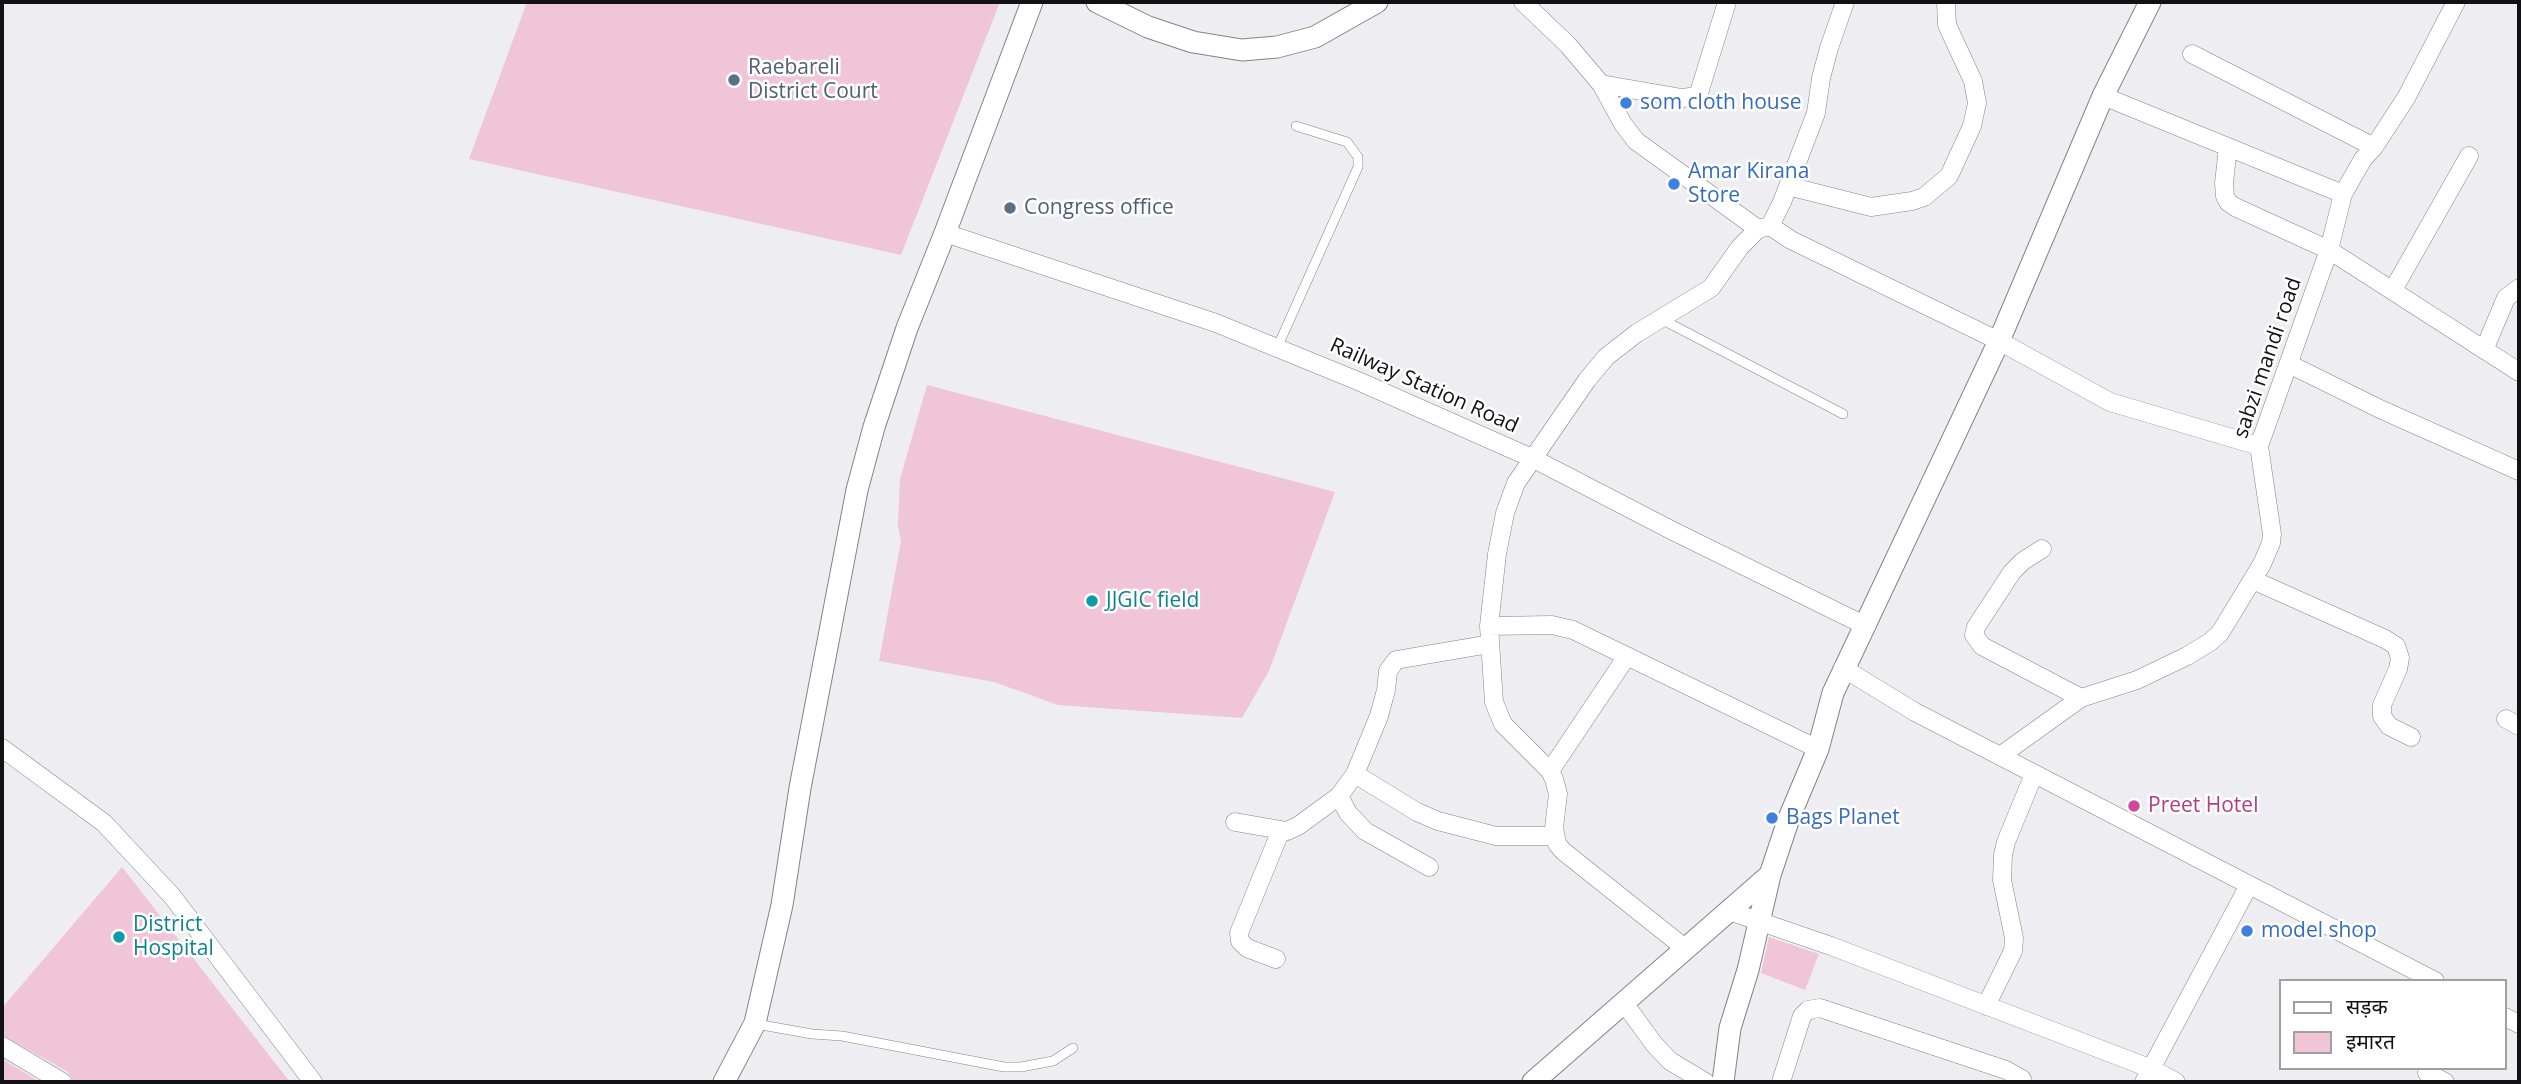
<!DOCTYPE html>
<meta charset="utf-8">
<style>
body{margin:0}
#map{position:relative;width:2521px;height:1084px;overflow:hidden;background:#eeeef2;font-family:"Open Sans","Noto Sans Devanagari",sans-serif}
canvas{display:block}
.frame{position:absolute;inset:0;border:4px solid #121214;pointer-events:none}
.legend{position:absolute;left:2279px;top:979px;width:228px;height:91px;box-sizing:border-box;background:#fff;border:2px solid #a0a0a1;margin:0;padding:9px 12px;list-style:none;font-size:21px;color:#121214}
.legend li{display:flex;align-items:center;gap:14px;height:35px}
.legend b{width:35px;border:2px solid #a0a0a1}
</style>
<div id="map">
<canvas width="2521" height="1084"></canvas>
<div class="frame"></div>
<ul class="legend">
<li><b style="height:9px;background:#fff"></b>सड़क</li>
<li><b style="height:19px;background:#f0c5d7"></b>इमारत</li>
</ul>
</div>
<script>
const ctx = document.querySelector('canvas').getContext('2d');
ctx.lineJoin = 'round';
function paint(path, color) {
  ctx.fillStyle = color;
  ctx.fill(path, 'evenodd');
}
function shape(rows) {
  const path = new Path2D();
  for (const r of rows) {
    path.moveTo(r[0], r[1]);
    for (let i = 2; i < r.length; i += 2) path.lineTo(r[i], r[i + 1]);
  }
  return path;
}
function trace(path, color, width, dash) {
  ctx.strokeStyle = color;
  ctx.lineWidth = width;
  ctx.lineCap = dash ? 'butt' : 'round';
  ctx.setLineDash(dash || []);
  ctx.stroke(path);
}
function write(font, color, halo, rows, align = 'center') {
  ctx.font = font + ' "Open Sans",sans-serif';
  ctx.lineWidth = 5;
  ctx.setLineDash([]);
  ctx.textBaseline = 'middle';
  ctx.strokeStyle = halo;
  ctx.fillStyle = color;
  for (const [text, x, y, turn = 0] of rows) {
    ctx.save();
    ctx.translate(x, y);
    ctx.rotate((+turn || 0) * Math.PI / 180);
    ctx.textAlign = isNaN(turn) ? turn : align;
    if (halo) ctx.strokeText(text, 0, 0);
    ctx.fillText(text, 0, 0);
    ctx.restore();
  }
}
paint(shape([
 [527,2,1000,2,901,255,469,159],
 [927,385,1335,492,1269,671,1242,718,1058,705,994,682,879,661,901,541,898,526,900,479],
 [122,867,290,1082,73,1082,68,1072,2,1035,2,1008],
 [1769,937,1819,954,1805,990,1761,973],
 [2,1059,40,1082,2,1082]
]), '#f0c5d7');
const service = shape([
 [1661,319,1843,414],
 [1277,348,1358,167,1358,157,1347,142,1296,126],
 [756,1024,812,1034,842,1036,1004,1067,1021,1067,1053,1061,1073,1048]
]);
const minor = shape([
 [1523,2,1568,45,1601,84,1623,124,1636,141,1758,229],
 [1845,2,1829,48,1821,78,1816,113,1782,202,1770,226,1791,240,1999,341,2110,402,2259,446],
 [2192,54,2374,147],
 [1601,84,1682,98,1698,96,1727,2],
 [2103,96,2343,194,2329,250,2519,372],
 [1788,186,1871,207,1912,201,1924,197,1949,176,1972,126,1977,103,1973,81,1947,25,1946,2],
 [2343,194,2363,159,2374,147,2406,98,2456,2],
 [945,233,1216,323,1358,381,1534,459,1673,531,1866,626],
 [2393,290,2469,156],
 [2484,350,2506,298,2519,288],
 [2289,364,2380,409,2519,471],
 [2042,549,2023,561,2012,572,1976,627,1974,635,1982,646,2081,698],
 [2253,580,2385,639,2396,646,2400,658,2398,669,2382,705,2382,716,2389,726,2411,737],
 [1489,626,1552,625,1573,630,1818,749],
 [1843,668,1915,712,2435,981],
 [2506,719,2519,726],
 [2,748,104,823,172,896,313,1082],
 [2000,756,2081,698,2137,680,2187,656,2210,642,2220,633,2262,564,2271,543,2272,534,2259,446,2329,250,2235,207,2228,202,2225,196,2224,183,2228,147],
 [1550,771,1627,656],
 [1355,774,1417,812,1438,821,1496,836,1555,836],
 [1339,796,1348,813,1365,831,1429,867],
 [1235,822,1287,831,1298,826,1339,796,1355,774,1379,716,1386,690,1388,671,1396,660,1490,644],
 [1729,911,1831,946,2152,1069,2176,1082],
 [1686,949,1563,851,1557,844,1554,828,1558,794,1554,779,1550,771,1503,724,1494,702,1489,626,1497,554,1505,513,1516,483,1587,380,1606,357,1637,333,1711,288,1740,247,1758,229,1770,226],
 [1276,959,1247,948,1240,941,1239,933,1281,830],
 [1624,1003,1654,1044,1670,1061,1705,1082],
 [1986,1006,2013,951,2014,938,2002,880,2003,855,2006,842,2034,774],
 [2505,1017,2519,1024],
 [2,1046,62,1082],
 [2427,1073,2445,1082],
 [1781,1082,1802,1016,1808,1010,1820,1008,2006,1070,2022,1079,2023,1082],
 [2144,1082,2249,885]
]);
const tertiary = shape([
 [1097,2,1148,27,1193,42,1242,50,1277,47,1315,37,1377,2],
 [724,1082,755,1023,782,905,800,788,857,490,874,427,907,328,945,233,1032,2],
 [1533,1082,1770,875,1789,818,1818,749,1833,693,1999,341,2103,96,2150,2],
 [1723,1082,1730,1028,1748,970,1770,875]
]);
trace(service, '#848488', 10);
trace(minor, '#848488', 19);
trace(tertiary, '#848488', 23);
trace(service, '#fff', 9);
trace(minor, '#fff', 18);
trace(tertiary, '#fff', 21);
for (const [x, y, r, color] of [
 [734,80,7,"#5c6f8a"],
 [1626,103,7,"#3f7fe0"],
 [1674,184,7,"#3f7fe0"],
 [1010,208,7,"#5c6f8a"],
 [1092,601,7,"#0f9aa8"],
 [2134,806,7,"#d1479c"],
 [1772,818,7,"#3f7fe0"],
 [2247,931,7,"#3f7fe0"],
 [119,937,7,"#0f9aa8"]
]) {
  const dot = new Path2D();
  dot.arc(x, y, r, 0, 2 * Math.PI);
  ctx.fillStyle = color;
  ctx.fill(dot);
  trace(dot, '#fff', 2.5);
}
write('21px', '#4e5e75', '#fff', [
 ["Raebareli",748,68],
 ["District Court",748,92],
 ["Congress office",1024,208]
], 'left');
write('21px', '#366cbe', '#fff', [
 ["som cloth house",1640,103],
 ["Amar Kirana",1688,172],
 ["Store",1688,196],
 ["Bags Planet",1786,818],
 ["model shop",2261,931]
], 'left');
write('21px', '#121214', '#fff', [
 ["sabzi mandi road",2268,358,-71],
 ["Railway Station Road",1424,386,24]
]);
write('21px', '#0d838f', '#fff', [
 ["JJGIC field",1106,601],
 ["District",133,925],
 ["Hospital",133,949]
], 'left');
write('21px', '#b23c85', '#fff', [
 ["Preet Hotel",2148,806]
], 'left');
</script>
